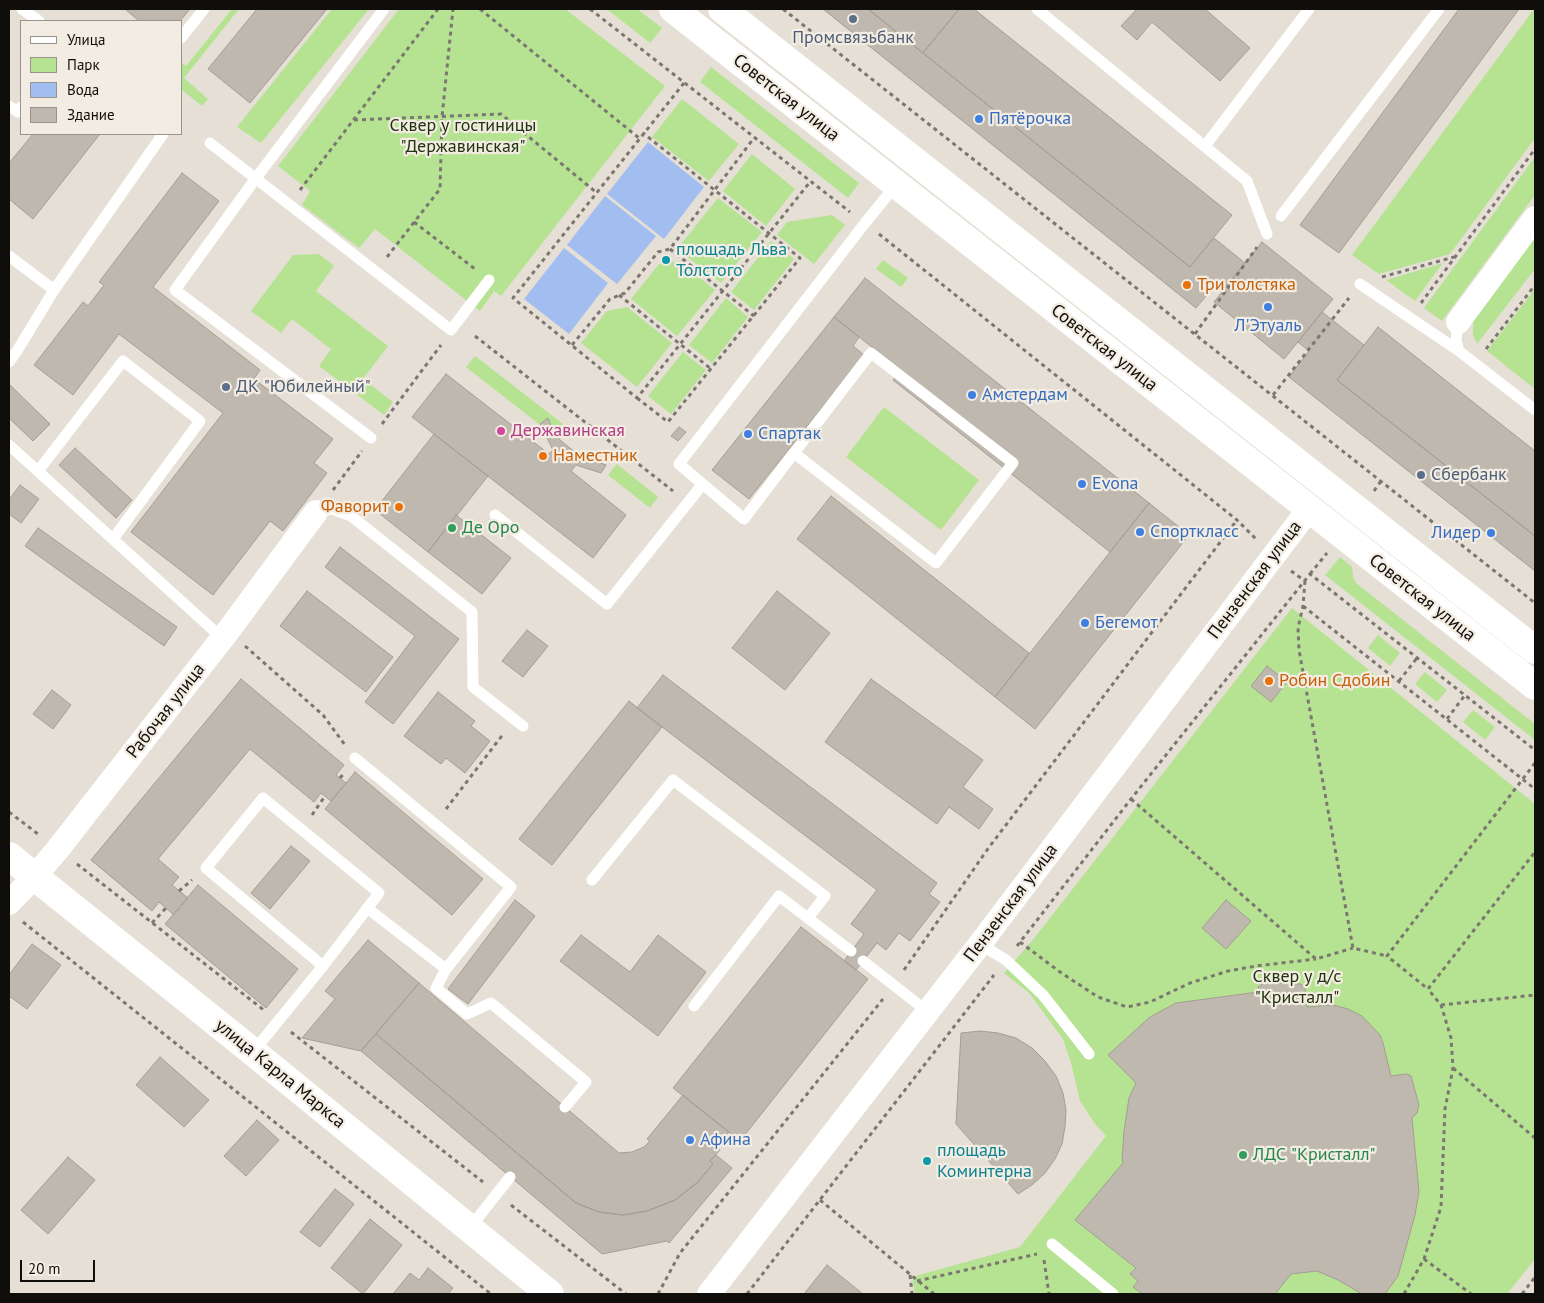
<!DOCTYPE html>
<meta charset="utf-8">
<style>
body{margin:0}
#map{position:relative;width:1544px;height:1303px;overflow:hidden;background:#e6dfd5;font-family:"PT Sans",sans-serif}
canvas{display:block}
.frame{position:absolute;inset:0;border:10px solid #100e0a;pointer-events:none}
.legend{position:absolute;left:20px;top:20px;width:162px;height:115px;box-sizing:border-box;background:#f3ece2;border:1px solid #98938c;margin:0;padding:6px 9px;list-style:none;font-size:15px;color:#100e0a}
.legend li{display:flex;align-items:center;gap:10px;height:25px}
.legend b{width:25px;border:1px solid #98938c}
.scale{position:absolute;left:20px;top:1260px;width:75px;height:22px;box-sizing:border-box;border:2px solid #100e0a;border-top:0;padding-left:6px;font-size:15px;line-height:18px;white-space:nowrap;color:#100e0a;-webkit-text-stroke:4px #f3ece2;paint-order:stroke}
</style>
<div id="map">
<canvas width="1544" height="1303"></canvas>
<div class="frame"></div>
<ul class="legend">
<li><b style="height:6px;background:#fff"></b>Улица</li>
<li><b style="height:14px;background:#b5e392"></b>Парк</li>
<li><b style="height:14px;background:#a2bef0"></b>Вода</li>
<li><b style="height:14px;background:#bfb8ae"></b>Здание</li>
</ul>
<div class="scale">20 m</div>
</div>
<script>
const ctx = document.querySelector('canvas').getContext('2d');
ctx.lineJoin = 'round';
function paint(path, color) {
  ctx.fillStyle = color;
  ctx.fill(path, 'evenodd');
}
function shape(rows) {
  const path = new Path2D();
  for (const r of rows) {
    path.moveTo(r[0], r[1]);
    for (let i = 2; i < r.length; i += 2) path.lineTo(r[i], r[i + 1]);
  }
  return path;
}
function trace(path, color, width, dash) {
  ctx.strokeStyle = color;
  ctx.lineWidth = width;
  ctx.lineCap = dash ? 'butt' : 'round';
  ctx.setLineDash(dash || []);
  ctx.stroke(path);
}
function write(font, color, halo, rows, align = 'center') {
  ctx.font = font + ' "PT Sans",sans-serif';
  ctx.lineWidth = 4.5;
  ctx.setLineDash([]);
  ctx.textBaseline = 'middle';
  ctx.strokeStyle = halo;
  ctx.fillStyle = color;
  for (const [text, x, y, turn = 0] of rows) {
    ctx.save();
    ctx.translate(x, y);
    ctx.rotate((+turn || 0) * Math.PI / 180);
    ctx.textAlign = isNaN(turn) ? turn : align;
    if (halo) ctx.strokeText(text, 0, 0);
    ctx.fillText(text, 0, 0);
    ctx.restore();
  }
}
paint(shape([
 [232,9,239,9,184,78,208,99,202,106,181,89,181,62,186,66],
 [332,9,369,9,261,143,237,127],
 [399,9,565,9,665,86,501,296,494,291,480,311,375,229,359,248,302,205,310,191,278,166],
 [607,9,637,9,662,28,650,43],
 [1534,9,1535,9,1535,138,1450,254,1379,274,1352,255],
 [711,67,859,183,848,198,700,82],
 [682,99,739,144,709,181,652,137],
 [752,154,795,189,766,226,723,191],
 [1535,157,1535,195,1442,321,1424,308],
 [718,198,762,232,721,283,677,249],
 [832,215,845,225,814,264,777,235,787,222],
 [1535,236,1535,269,1477,344,1473,335,1473,321],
 [771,241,794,259,754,310,731,292],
 [319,254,334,266,316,291,388,346,363,379,393,402,384,415,319,366,331,349,292,319,281,333,251,311,293,255],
 [883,260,908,278,901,287,876,269],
 [679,261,715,290,677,336,631,299,659,264],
 [1443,263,1415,301,1386,280],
 [1535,289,1535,389,1487,351],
 [726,298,748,317,712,363,689,345],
 [627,307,672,343,637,387,581,343,607,311],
 [683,352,706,370,671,414,648,396],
 [475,356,563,424,553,435,466,367],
 [884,407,979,480,941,530,846,457],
 [617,464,658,497,650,508,608,475],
 [1340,557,1352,567,1353,577,1356,583,1535,724,1535,740,1325,575],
 [1292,608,1535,804,1535,1259,1507,1294,915,1294,912,1277,1020,1247,1106,1136,1095,1124,1080,1101,1071,1063,1063,1039,1029,993,1004,973,1032,941],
 [1378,635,1400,653,1390,666,1368,648],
 [1425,672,1447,690,1437,702,1415,684],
 [1473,710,1495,727,1485,740,1463,722]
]), '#b5e392');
paint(shape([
 [648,142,704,187,664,239,607,194],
 [605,196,656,236,617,284,567,245],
 [564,248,608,283,569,334,524,299]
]), '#a2bef0');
const building = shape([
 [125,9,190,9,180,21,139,21,125,9],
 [257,9,327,9,250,103,208,69,257,9],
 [823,9,868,9,1190,267,1214,238,1245,263,1223,290,1216,284,1196,308,823,9],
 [868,9,959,9,923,53,868,9],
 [959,9,974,9,1232,215,1190,267,923,53,959,9],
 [1137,9,1205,9,1250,48,1220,81,1152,22,1137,40,1121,26,1137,9],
 [1459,9,1519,9,1339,253,1300,225,1459,9],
 [33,134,100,134,33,219,9,199,9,161,10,162,33,134],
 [182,173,219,201,153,287,260,370,254,379,333,439,314,463,327,473,283,531,270,521,213,595,131,532,223,413,119,334,73,395,34,365,83,302,88,306,104,285,99,282,182,173],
 [1262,242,1333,299,1284,359,1214,302,1262,242],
 [865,278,1149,503,1110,552,893,380,901,370,834,317,865,278],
 [1322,312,1364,345,1337,380,1535,536,1535,571,1289,377,1309,351,1298,342,1322,312],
 [834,317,859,337,853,346,864,355,749,499,712,470,834,317],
 [1378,327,1535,451,1535,536,1337,380,1378,327],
 [446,374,549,454,553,450,540,424,548,418,554,432,561,441,580,456,606,465,601,473,576,465,571,471,626,515,593,558,412,417,446,374],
 [9,384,50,424,33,441,9,418,9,384],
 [679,427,686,432,678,441,671,436,679,427],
 [434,434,488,476,428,552,375,510,434,434],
 [75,448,132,500,116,518,59,465,75,448],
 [20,485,39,499,21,523,9,514,9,500,20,485],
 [831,496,1029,653,995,697,797,539,831,496],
 [1149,503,1189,535,1035,729,995,697,1149,503],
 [456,515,511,558,482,594,428,552,456,515],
 [38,528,177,627,164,646,25,546,38,528],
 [340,547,459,639,393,724,365,702,415,636,325,567,340,547],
 [307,591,393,657,366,692,280,626,307,591],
 [777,591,830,633,785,690,732,648,777,591],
 [527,630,548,646,523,677,502,661,527,630],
 [1267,666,1287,682,1271,702,1251,686,1267,666],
 [663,675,937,883,929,894,940,902,910,941,899,933,886,950,877,943,856,970,844,961,864,934,851,924,877,890,637,708,663,675],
 [241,679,344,765,336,775,346,783,331,801,321,793,314,802,250,749,158,859,179,877,172,885,188,898,174,915,159,902,152,911,91,860,241,679],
 [871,679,983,760,963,787,993,809,979,829,949,807,937,824,825,742,871,679],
 [52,690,71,705,53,729,33,714,52,690],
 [438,692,475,721,471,726,490,741,465,773,446,758,441,764,404,736,438,692],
 [629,701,662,727,552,865,519,839,629,701],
 [355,772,483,879,452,915,325,809,355,772],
 [291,846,310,861,270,909,251,893,291,846],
 [198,885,298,969,266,1008,165,924,198,885],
 [515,900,535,916,468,1004,448,989,515,900],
 [1226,900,1251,921,1226,949,1202,928,1226,900],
 [801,927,868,979,740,1141,673,1088,801,927],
 [581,935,630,972,658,935,706,972,658,1036,560,961,581,935],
 [368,940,419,983,361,1051,302,1038,335,999,325,991,368,940],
 [32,944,61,965,27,1009,9,996,9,975,32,944],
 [419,983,619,1153,632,1152,644,1147,650,1141,647,1139,683,1095,729,1132,716,1146,720,1150,710,1161,713,1164,698,1182,675,1200,647,1211,623,1215,599,1212,576,1203,376,1034,419,983],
 [1264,983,1301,984,1305,988,1307,1007,1333,1005,1348,1009,1362,1016,1380,1035,1383,1043,1391,1076,1407,1074,1411,1076,1419,1105,1417,1113,1412,1118,1419,1192,1415,1215,1398,1276,1385,1294,1362,1294,1338,1280,1317,1271,1291,1274,1275,1294,1142,1294,1133,1287,1138,1281,1130,1274,1136,1268,1075,1220,1123,1163,1122,1159,1124,1131,1129,1098,1136,1083,1108,1055,1150,1017,1176,1003,1258,992,1258,987,1264,983],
 [980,1031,998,1033,1016,1038,1032,1048,1045,1061,1056,1076,1063,1093,1066,1110,1065,1127,1062,1144,1055,1159,1045,1173,1032,1185,1018,1194,956,1124,961,1033,980,1031],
 [376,1034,576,1203,599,1212,623,1215,647,1211,675,1200,698,1182,713,1164,710,1161,716,1155,732,1168,669,1243,667,1241,602,1254,361,1051,376,1034],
 [160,1057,209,1100,184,1127,136,1085,160,1057],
 [257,1120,279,1140,246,1176,224,1156,257,1120],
 [68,1157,95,1180,48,1234,21,1210,68,1157],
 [335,1189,354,1204,320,1247,300,1232,335,1189],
 [370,1219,402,1245,363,1294,331,1268,370,1219],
 [827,1265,863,1294,804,1294,827,1265],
 [428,1268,453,1288,448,1294,393,1294,410,1273,419,1280,428,1268]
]);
paint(building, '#bfb8ae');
trace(building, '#a49d93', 1);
trace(shape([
 [480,9,639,138],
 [590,9,850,212],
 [783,9,1535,603],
 [684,83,513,298,637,398,810,182],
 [354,120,501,114,597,193],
 [300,190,438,9],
 [414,222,475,269],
 [879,234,1237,520,1257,540],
 [670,249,754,316],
 [387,257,440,189,442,117,453,9],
 [1382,277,1454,257],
 [619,295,711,369],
 [1421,303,1535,149],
 [1195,334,1257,247],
 [475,336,673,491],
 [572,345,610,299,625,293,658,252,670,249,754,138],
 [1486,349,1535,285],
 [1273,395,1349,298],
 [637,398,668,422,800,258,643,133],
 [382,424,441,345],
 [333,490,362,451],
 [1374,491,1381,481],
 [1291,571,1305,581],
 [1310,574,1327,553],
 [1305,581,1303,606,1298,628,1299,650,1353,948,1387,956],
 [1303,606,1535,789],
 [245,646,323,715,345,745],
 [1399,681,1417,658],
 [1447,719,1465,695],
 [1535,763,1387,956,1428,989,1535,852],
 [340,778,345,772],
 [1131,799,1316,959,1353,948],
 [446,809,504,733],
 [9,812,38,834],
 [312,815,325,796],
 [77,864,265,1011],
 [179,891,192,880],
 [23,922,491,1294],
 [152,923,166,908],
 [1020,942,1060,972,1098,997,1127,1007,1150,1002,1190,983,1228,971,1256,966,1316,959],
 [1017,946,1131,799,1310,574,1535,750],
 [904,970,987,850,1237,520],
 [1441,1005,1535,995],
 [291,1032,483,1182],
 [1453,1068,1535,1138],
 [820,1200,934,1294],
 [511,1205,626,1294],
 [1424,1259,1471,1294],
 [1044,1260,1049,1294],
 [910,1275,912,1294],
 [917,1281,1037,1254],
 [658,1294,680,1253,883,999],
 [747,1294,994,975],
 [1404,1294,1424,1259,1441,1207,1445,1109,1453,1068,1451,1038,1441,1005,1428,989],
 [1522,1294,1535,1277]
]), '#7b7770', 3, [4, 4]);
trace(shape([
 [22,9,39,21],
 [1037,9,1247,181,1267,234],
 [181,38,204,9],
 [9,106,18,112,21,107],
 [210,143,451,330,489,280],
 [1205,146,1309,9],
 [1281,216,1439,9],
 [9,256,54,290],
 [1360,284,1459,351],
 [1458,322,1456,340,1459,351,1535,410],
 [9,362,17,351,54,290,163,134],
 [371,438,175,290,256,178,384,9],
 [9,445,222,638],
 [794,453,936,563,1013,463,871,353,794,453,744,519,679,464,865,223,896,185],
 [38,471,123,361,200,421,113,539],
 [316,512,332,509,351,516,472,612,473,687,523,726],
 [495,515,607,604,702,485],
 [355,758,511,887,446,969],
 [592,880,673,780,825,896,808,918],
 [367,908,446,969,436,988,467,1014,491,1003,586,1082,565,1107],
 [980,944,1006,960,1043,995,1089,1054],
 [863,961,928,1012],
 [694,1006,779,896,851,951],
 [253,1052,323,966,206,868,263,798,379,893,323,966],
 [469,1229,510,1177],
 [1052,1244,1113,1294]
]), '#fff', 11);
trace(shape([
 [1458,322,1535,218],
 [9,903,35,876,58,849,228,631,316,512],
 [709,1294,980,944,1309,509]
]), '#fff', 24);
trace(shape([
 [9,856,253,1052,550,1294]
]), '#fff', 28);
trace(shape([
 [673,9,1535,686],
 [722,9,1535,650]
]), '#fff', 28);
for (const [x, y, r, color] of [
 [853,19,5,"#5c6f8a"],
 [979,119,5,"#3f7fe0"],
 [666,260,5,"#0f9aa8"],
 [1187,285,5,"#e8710a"],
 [1268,307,5,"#3f7fe0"],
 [226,387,5,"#5c6f8a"],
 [972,395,5,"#3f7fe0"],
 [501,431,5,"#d1479c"],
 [748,434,5,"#3f7fe0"],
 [543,456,5,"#e8710a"],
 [1421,475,5,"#5c6f8a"],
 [1082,484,5,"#3f7fe0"],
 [399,507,5,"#e8710a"],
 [452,528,5,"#2e9e5b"],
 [1140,532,5,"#3f7fe0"],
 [1491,533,5,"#3f7fe0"],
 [1085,623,5,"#3f7fe0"],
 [1269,681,5,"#e8710a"],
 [690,1140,5,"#3f7fe0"],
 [1243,1155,5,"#2e9e5b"],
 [927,1161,5,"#0f9aa8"]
]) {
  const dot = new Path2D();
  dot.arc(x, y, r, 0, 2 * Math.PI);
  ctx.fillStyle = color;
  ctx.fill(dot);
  trace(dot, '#f3ece2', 2);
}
write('18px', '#4e5e75', '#f3ece2', [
 ["Промсвязьбанк",853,38,"center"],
 ["ДК \"Юбилейный\"",236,387],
 ["Сбербанк",1431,475]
], 'left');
write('18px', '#100e0a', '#f3ece2', [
 ["Советская улица",786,98,38],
 ["Советская улица",1104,348,38],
 ["Пензенская улица",1255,580,-53],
 ["Советская улица",1422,598,38],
 ["Рабочая улица",166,711,-52],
 ["Пензенская улица",1011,903,-53],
 ["улица Карла Маркса",280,1074,39]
]);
write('18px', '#366cbe', '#f3ece2', [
 ["Пятёрочка",989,119],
 ["Л'Этуаль",1268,326,"center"],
 ["Амстердам",982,395],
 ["Спартак",758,434],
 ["Evona",1092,484],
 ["Спорткласс",1150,532],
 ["Лидер",1481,533,"right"],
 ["Бегемот",1095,623],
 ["Афина",700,1140]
], 'left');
write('18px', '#20340f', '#f3ece2', [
 ["Сквер у гостиницы",463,126],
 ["\"Державинская\"",463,147],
 ["Сквер у д/с",1297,977],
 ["\"Кристалл\"",1297,998]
]);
write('18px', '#0d838f', '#f3ece2', [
 ["площадь Льва",676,250],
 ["Толстого",676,271],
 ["площадь",937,1151],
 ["Коминтерна",937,1172]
], 'left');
write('18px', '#c56008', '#f3ece2', [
 ["Три толстяка",1197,285],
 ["Наместник",553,456],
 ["Фаворит",389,507,"right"],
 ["Робин Сдобин",1279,681]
], 'left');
write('18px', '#b23c85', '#f3ece2', [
 ["Державинская",511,431]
], 'left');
write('18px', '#27864d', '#f3ece2', [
 ["Де Оро",462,528],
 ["ЛДС \"Кристалл\"",1253,1155]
], 'left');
</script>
